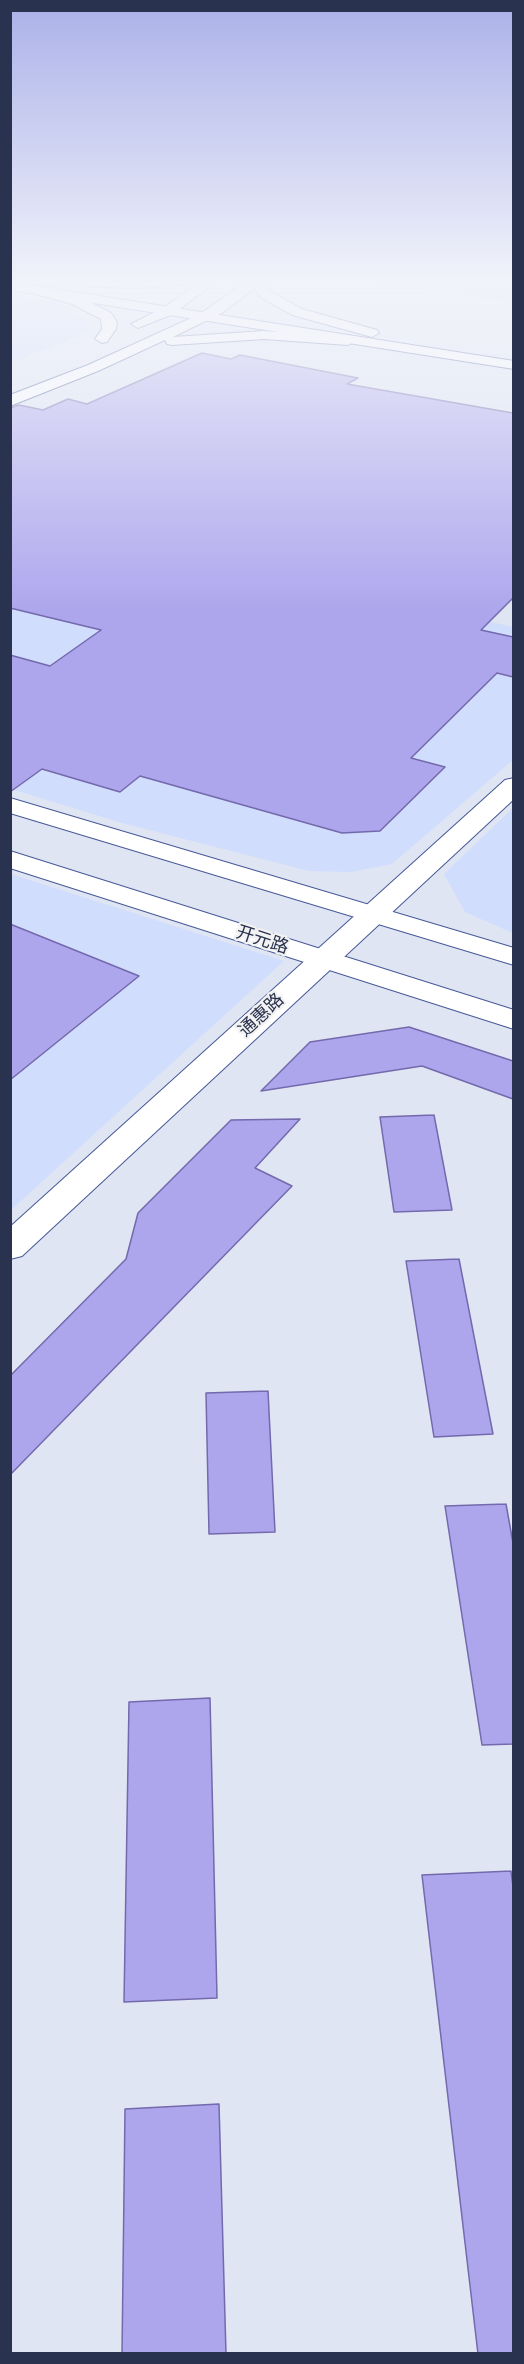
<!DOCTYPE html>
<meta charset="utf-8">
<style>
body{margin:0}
#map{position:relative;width:524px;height:2364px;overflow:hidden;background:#dfe5f3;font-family:"Nunito Sans",sans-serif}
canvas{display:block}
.frame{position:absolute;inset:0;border:12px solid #29324e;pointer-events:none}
</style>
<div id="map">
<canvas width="524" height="2364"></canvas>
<div class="frame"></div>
</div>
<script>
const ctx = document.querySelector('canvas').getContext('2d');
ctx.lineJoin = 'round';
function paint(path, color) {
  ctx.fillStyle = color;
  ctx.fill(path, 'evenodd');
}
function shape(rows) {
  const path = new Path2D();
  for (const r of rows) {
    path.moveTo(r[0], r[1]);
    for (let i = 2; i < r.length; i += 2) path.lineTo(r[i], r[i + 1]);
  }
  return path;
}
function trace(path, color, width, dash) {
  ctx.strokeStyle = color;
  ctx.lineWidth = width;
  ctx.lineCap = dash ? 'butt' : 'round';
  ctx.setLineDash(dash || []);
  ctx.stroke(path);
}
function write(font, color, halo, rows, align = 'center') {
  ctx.font = font + ' "Nunito Sans","Noto Sans SC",sans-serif';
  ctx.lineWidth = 4.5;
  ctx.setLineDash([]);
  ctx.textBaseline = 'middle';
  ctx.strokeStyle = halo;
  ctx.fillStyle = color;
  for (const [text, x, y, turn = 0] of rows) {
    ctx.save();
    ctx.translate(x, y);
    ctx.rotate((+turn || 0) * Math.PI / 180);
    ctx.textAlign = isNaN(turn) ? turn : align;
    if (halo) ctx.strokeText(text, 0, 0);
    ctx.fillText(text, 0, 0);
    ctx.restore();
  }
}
paint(shape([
 [513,281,513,303,367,282,368,281],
 [10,294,50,300,72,308,87,322,91,331,11,363],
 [10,509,513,627,513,760,392,864,351,872,309,871,122,823,11,789],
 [513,808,513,933,465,912,444,874],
 [11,874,284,961,11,1210]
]), '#d1ddfc');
const building = shape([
 [202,353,231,359,240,355,358,378,347,384,513,413,513,598,481,630,513,637,513,677,497,673,411,758,445,767,380,831,342,833,140,776,120,792,42,769,10,792,10,655,50,666,101,630,10,608,10,408,19,405,43,410,68,399,87,404,202,353],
 [10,924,139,976,10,1080,10,924],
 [409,1027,513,1061,513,1099,422,1066,261,1091,310,1042,409,1027],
 [434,1115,452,1210,394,1212,380,1117,434,1115],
 [300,1119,255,1168,292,1186,10,1475,10,1376,126,1259,138,1213,231,1120,300,1119],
 [459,1259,493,1434,434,1437,406,1261,459,1259],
 [268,1391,275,1532,209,1534,206,1393,268,1391],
 [506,1504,513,1543,513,1744,482,1745,445,1506,506,1504],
 [210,1698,217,1998,124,2002,129,1702,210,1698],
 [511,1871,513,1887,513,2354,478,2354,422,1875,511,1871],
 [219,2104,226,2354,122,2354,125,2109,219,2104]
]);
paint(building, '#aea6ed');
trace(building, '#7369ac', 1.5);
const tertiary = shape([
 [514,778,514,799,22,1256,10,1259,10,1227,505,780,514,778]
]);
const secondary = shape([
 [40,281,188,281,182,285,136,288,46,285,40,281],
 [202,281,217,281,173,314,138,328,131,324,163,308,202,281],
 [247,281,263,281,270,291,302,309,377,330,379,333,372,337,292,315,260,297,255,288,222,313,173,337,264,331,348,337,355,341,348,345,264,339,172,345,167,344,165,340,98,371,10,406,10,395,88,365,200,314,247,281],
 [44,288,82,298,111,313,117,322,116,329,107,342,102,343,95,339,102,329,101,319,72,304,39,295,37,292,39,289,44,288],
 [10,798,514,948,514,965,10,813,10,798],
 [10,851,514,1010,514,1029,10,868,10,851]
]);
const primary = shape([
 [10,282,514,361,514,369,10,290,10,282]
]);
trace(tertiary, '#465997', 2);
trace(secondary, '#465997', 2);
trace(primary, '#465997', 2);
paint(tertiary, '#fff');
paint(secondary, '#fff');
paint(primary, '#fff');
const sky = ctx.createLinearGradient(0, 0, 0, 612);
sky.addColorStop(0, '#abb1e9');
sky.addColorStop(0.46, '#f1f3fa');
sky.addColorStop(1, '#f1f3fa00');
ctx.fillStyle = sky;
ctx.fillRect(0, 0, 524, 612);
write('18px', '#29324e', '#f2f2f2', [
 ["开元路",262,941,18],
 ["通惠路",262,1016,-43]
]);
</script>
